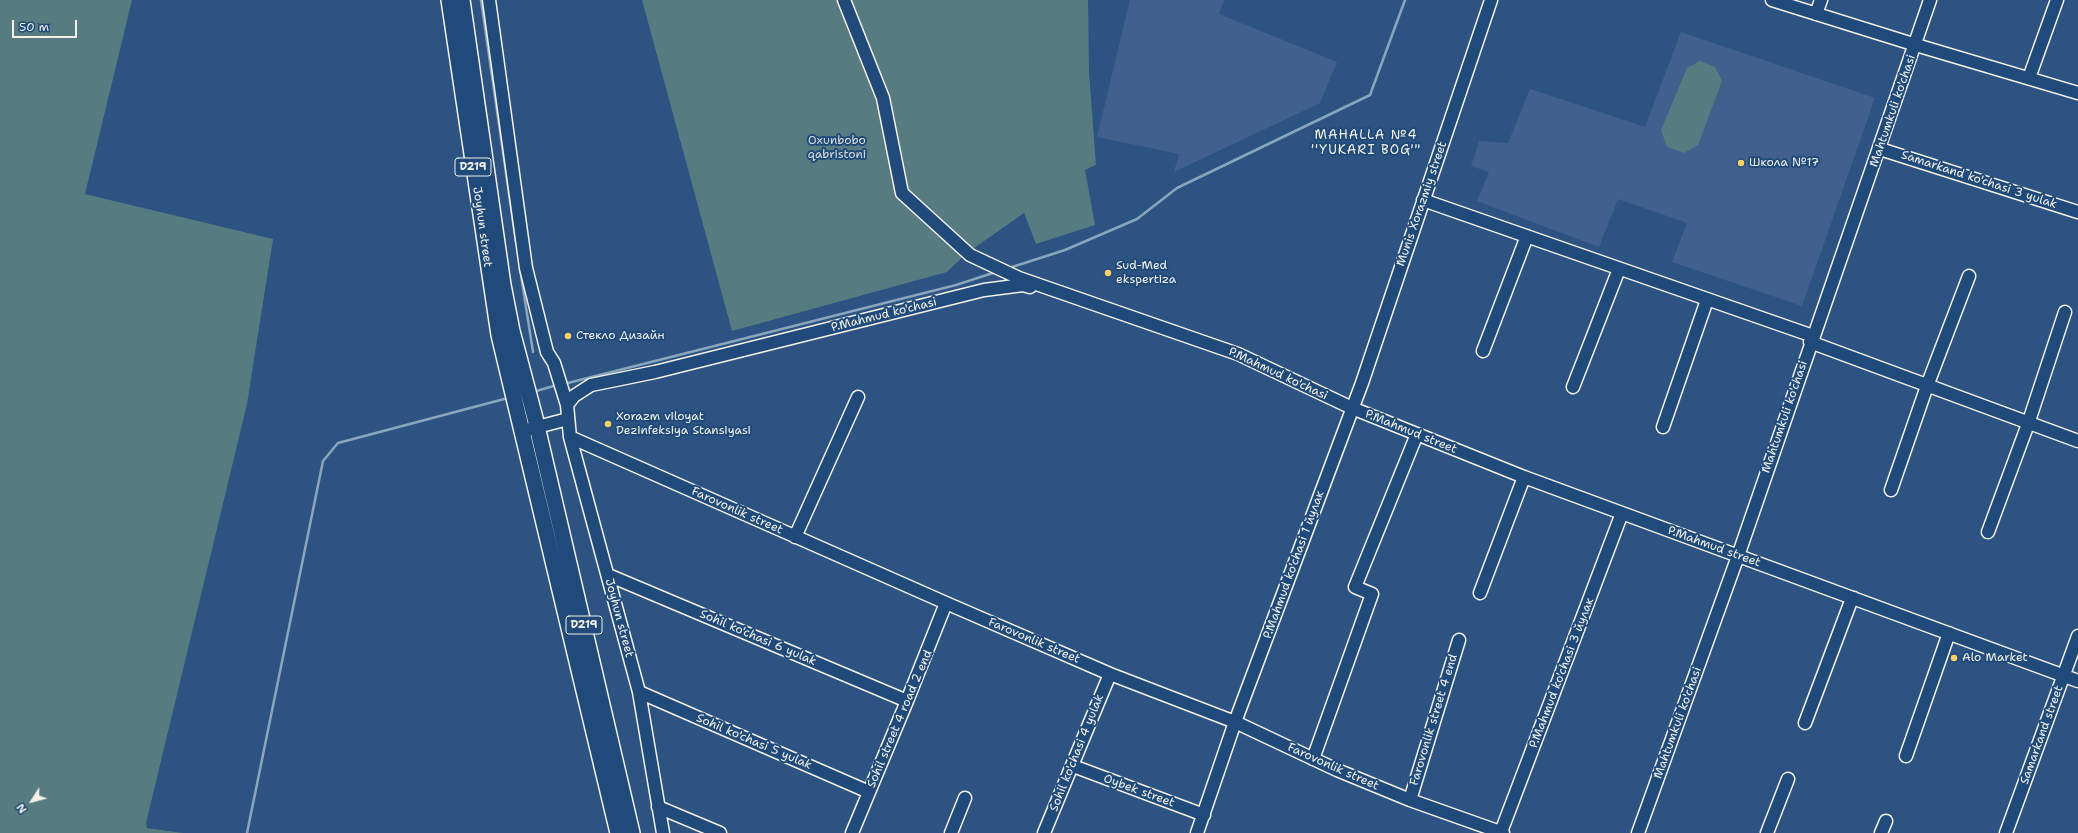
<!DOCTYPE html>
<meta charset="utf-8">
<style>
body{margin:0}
#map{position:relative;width:2078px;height:833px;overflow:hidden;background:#2d5382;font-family:"Shantell Sans",sans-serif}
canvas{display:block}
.north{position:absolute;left:12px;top:781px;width:40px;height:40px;-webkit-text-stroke:3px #1f4a7a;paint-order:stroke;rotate:234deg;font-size:11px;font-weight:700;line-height:16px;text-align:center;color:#f4f1e8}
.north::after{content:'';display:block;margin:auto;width:14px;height:18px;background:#f4f1e8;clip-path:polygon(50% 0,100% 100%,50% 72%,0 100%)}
.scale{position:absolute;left:12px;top:20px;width:65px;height:18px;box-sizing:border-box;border:2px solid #f4f1e8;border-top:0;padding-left:5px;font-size:12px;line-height:14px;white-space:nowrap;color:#f4f1e8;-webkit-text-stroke:3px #1f4a7a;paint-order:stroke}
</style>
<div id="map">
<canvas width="2078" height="833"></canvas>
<div class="north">N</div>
<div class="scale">50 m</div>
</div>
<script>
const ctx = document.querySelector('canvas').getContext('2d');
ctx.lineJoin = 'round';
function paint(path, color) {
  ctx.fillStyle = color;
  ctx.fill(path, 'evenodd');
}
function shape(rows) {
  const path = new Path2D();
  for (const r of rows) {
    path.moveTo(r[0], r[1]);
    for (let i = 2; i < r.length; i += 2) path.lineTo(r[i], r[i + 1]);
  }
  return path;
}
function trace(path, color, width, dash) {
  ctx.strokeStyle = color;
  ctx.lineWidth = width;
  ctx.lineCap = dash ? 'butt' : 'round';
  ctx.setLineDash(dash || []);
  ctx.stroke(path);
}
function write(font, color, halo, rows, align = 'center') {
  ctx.font = font + ' "Shantell Sans",sans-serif';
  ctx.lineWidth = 4;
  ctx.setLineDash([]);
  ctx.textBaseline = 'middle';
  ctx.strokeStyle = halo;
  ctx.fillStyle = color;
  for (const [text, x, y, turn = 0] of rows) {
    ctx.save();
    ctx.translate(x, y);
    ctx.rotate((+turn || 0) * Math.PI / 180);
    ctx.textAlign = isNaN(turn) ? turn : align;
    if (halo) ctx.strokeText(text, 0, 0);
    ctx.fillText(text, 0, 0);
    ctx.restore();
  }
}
paint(shape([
 [1130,0,1224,0,1219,14,1337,62,1320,103,1174,172,1179,154,1097,137],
 [1681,32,1875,98,1802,306,1672,262,1687,223,1618,199,1599,247,1477,201,1489,172,1471,166,1479,141,1508,143,1530,89,1645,127]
]), '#42608e');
paint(shape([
 [0,0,132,0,85,194,273,239,247,404,146,823,147,828,183,833,0,833],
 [642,0,1088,0,1089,72,1096,165,1085,170,1095,225,1036,244,1024,213,967,253,947,272,732,331],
 [1700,61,1715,67,1722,81,1698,145,1684,153,1667,147,1661,130,1687,68]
]), '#567b80');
trace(shape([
 [481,0,516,242],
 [1009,268,1065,250,1137,219,1177,188,1370,95,1405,0],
 [520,269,533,352],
 [564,384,956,285,996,272],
 [533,392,557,385],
 [247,833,323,461,338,443,508,398]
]), '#89a6bc', 2.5);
const minor = shape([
 [489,0,526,268,547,352,554,363,567,405,570,437,639,692,663,833],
 [844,0,883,98,902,193,970,255,1019,278,1238,354,1352,408,1524,477,2078,681],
 [1772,0,1916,45,2078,93],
 [1816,14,1821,0],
 [2029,78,2057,0],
 [1880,149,2078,212],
 [1423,200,1813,336],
 [1810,342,2078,441],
 [1483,351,1527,236],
 [1573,387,1619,269],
 [567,405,574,396,591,385,655,372,984,290,1023,285,1030,287],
 [1663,427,1707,300],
 [522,431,568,419],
 [570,437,946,603,1110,674,1235,722,1337,770,1410,800,1503,833],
 [1891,490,1927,386,1969,276],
 [1988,532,2028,424,2065,312],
 [795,537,858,397],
 [608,575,907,701],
 [1480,593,1524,477],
 [639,692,869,792],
 [1805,723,1851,601,1854,598],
 [1906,756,1949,633],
 [1313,759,1372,594,1355,587,1417,434],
 [1073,766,1204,815],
 [1410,800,1459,640],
 [658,807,720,833],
 [1501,832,1622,513],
 [852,833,907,701,946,603],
 [951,833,965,798],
 [1044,833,1110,674],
 [1197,833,1235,722,1362,383,1491,0],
 [1638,833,1738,556,1930,0],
 [1767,833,1788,779],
 [1881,833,1886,821],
 [2006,833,2078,636]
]);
const major = shape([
 [449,0,499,335,618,833],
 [462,0,503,285,512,331,535,418,632,833]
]);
trace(minor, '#f4f1e8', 15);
trace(major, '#f4f1e8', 18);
trace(minor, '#1f4a7a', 12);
trace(major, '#1f4a7a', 15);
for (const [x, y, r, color] of [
 [1741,163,4,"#ffd166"],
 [1108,273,4,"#ffd166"],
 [568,336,4,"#ffd166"],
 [608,424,4,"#ffd166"],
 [1954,658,4,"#ffd166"]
]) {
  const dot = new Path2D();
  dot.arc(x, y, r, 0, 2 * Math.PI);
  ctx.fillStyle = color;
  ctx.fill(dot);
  trace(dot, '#1f4a7a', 1.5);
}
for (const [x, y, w] of [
 [473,167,36],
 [584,625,36]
]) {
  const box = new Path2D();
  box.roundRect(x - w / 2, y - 9, w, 18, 3);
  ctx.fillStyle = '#1f4a7a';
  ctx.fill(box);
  trace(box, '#f4f1e8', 1);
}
write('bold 11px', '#f4f1e8', null, [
 ["D219",473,167],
 ["D219",584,625]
]);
write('12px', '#f4f1e8', '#1f4a7a', [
 ["Mahtumkuli ko'chasi",1893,111,-71],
 ["Samarkand ko'chasi 3 yulak",1979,180,18],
 ["Munis Xorazmiy street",1422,204,-71],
 ["Joyhun street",482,227,82],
 ["P.Mahmud ko'chasi",884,315,-14],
 ["P.Mahmud ko'chasi",1278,374,25],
 ["Mahtumkuli ko'chasi",1785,417,-71],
 ["P.Mahmud street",1411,432,22],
 ["Farovonlik street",737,511,24],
 ["P.Mahmud street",1714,547,20],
 ["P.Mahmud ko'chasi 1 йулак",1294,565,-70],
 ["Joyhun street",619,618,75],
 ["Sohil ko'chasi 6 yulak",758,638,23],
 ["Farovonlik street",1034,641,23],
 ["P.Mahmud ko'chasi 3 йулак",1562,673,-69],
 ["Sohil street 4 road 2 end",900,719,-67],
 ["Farovonlik street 4 end",1434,720,-73],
 ["Mahtumkuli ko'chasi",1678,723,-70],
 ["Samarkand street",2042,735,-70],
 ["Sohil ko'chasi 5 yulak",754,742,23],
 ["Sohil ko'chasi 4 yulak",1077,753,-68],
 ["Farovonlik street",1333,767,24],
 ["Oybek street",1139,791,20]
]);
write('12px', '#dcdfd8', '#1f4a7a', [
 ["Oxunbobo",837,141],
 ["qabristoni",837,155]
]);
write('12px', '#f4f1e8', '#1f4a7a', [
 ["Школа №17",1749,163],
 ["Sud-Med",1116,266],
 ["ekspertiza",1116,280],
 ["Стекло Дизайн",576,336],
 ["Xorazm viloyat",616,417],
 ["Dezinfeksiya Stansiyasi",616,431],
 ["Alo Market",1962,658]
], 'left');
ctx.letterSpacing = '1px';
write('13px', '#f4f1e8', '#1f4a7a', [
 ["MAHALLA №4",1366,136],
 ["''YUKARI BOG'\"",1366,151]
]);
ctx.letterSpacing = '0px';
</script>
